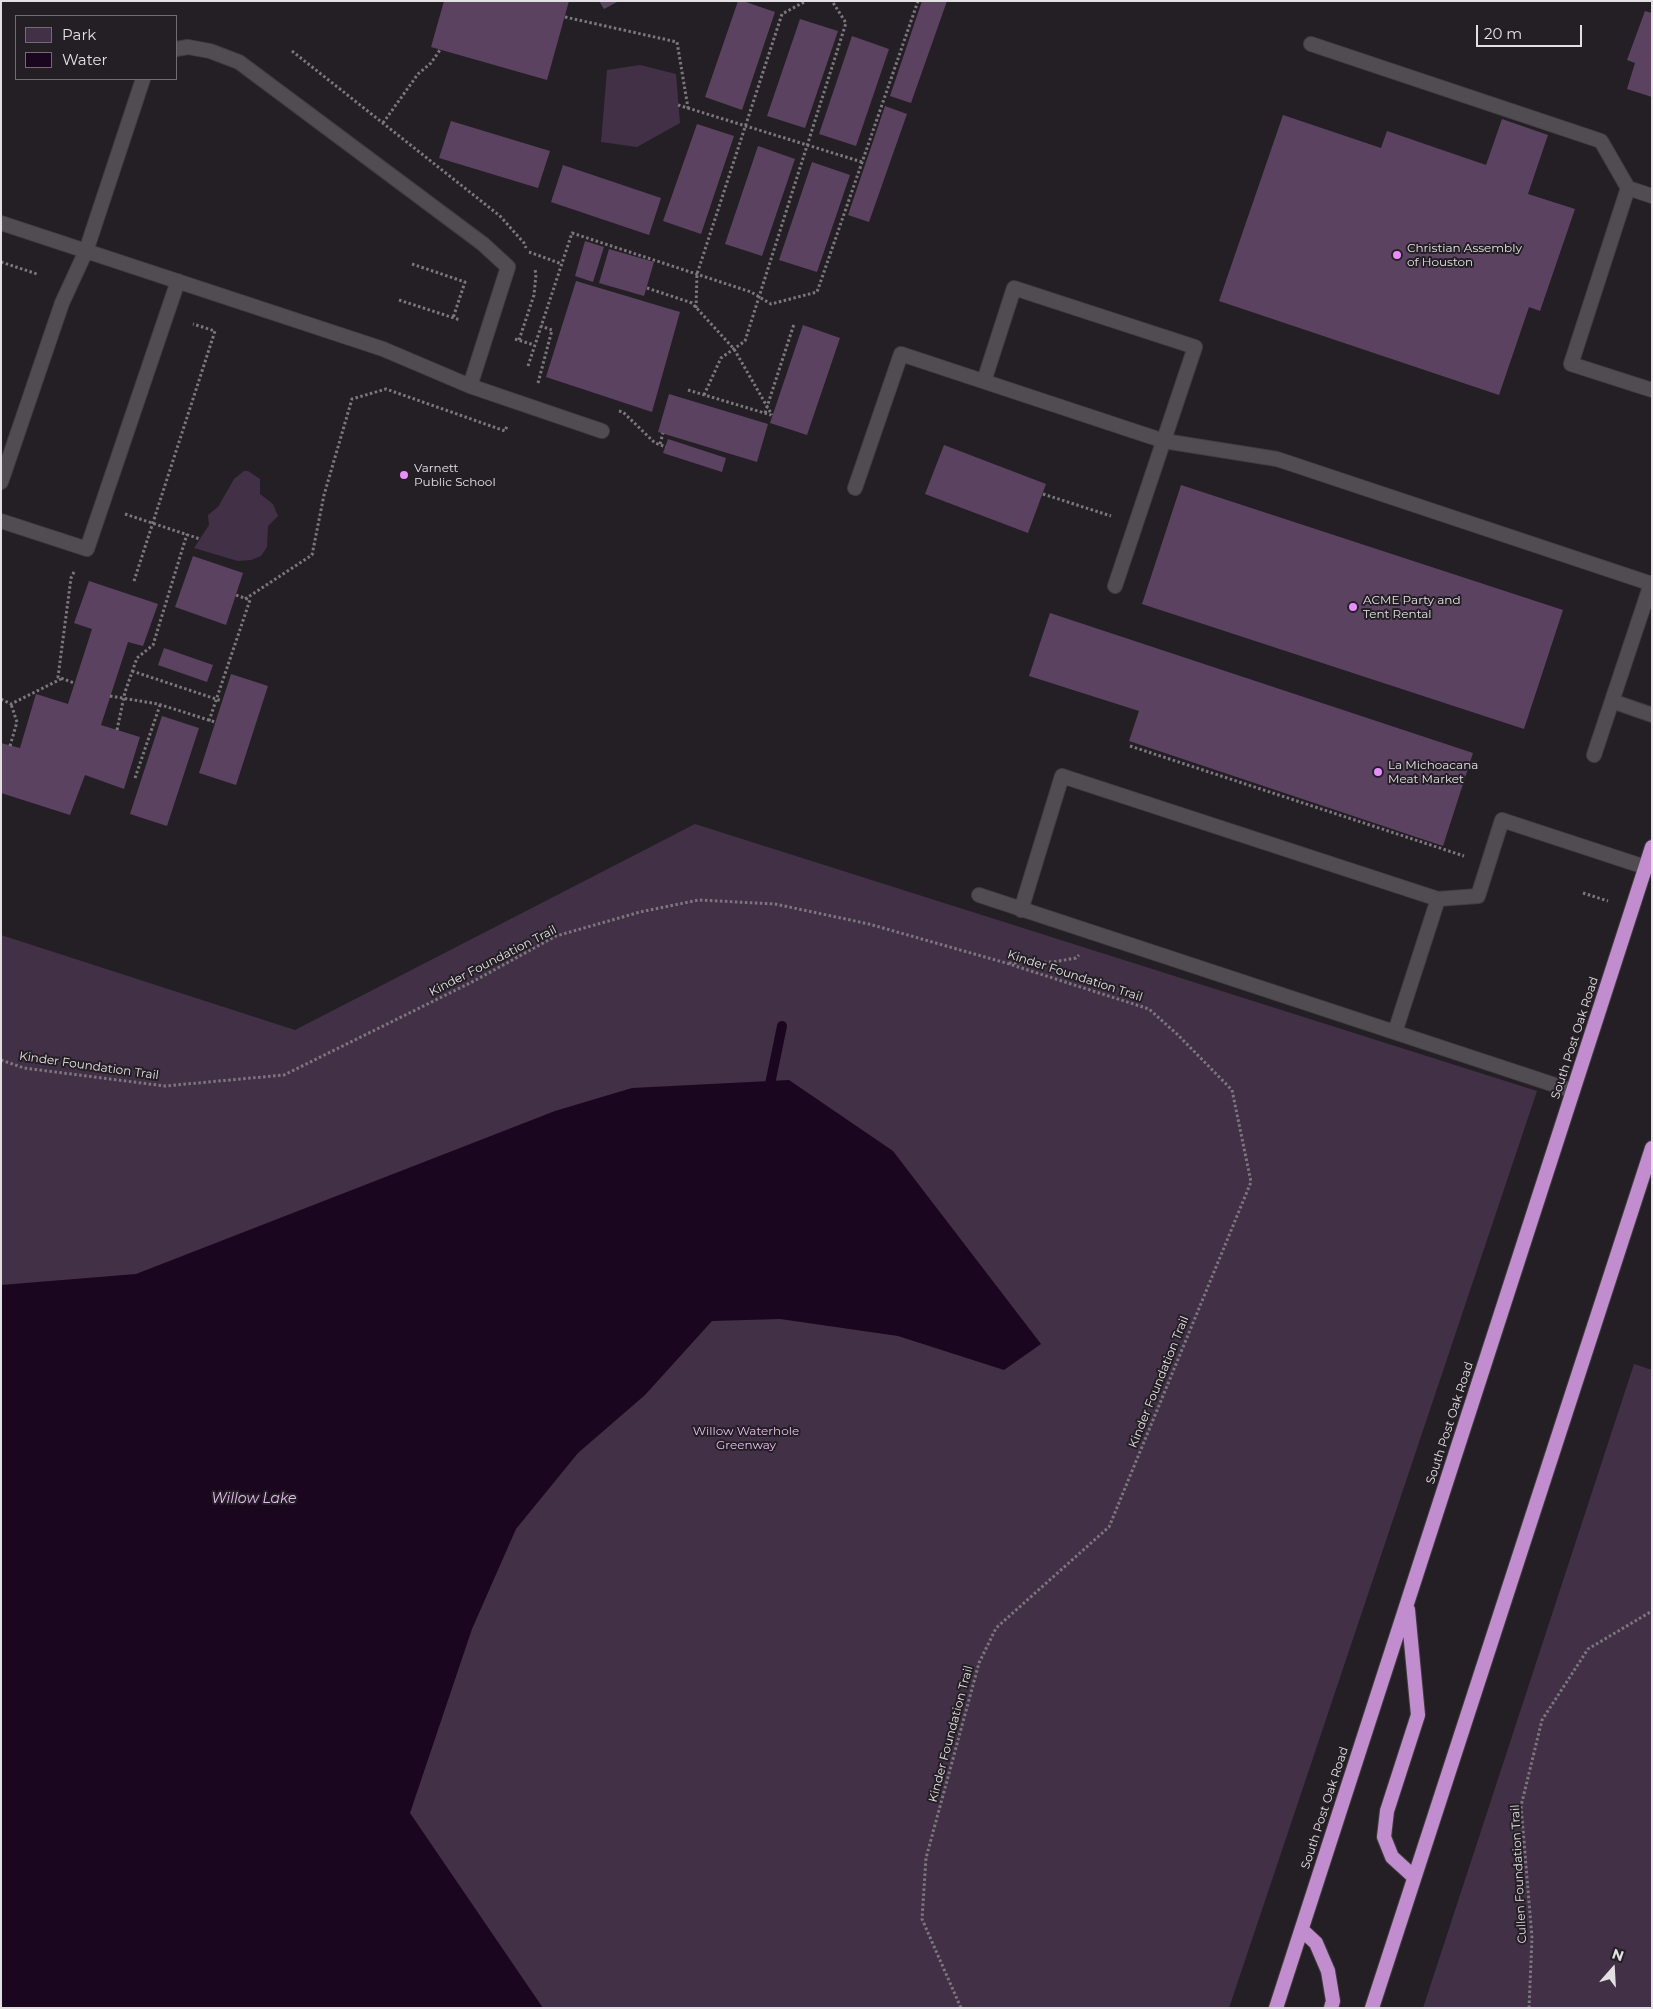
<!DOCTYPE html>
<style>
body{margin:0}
#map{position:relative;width:1653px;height:2009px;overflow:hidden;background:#241f24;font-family:Montserrat,sans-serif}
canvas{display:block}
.frame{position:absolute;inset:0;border:2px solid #e3e0e4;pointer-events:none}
.legend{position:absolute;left:15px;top:15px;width:162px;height:65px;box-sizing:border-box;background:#241f24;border:1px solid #706c71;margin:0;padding:6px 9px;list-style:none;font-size:15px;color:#e3e0e4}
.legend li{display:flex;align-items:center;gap:10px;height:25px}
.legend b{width:25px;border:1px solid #706c71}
.north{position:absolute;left:1588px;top:1944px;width:50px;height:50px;-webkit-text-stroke:4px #241f24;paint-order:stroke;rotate:19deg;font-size:14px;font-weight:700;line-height:20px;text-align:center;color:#e3e0e4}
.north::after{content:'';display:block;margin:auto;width:18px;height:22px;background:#e3e0e4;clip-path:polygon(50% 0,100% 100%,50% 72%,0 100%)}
.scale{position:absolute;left:1476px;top:25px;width:106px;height:22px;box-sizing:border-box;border:2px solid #e3e0e4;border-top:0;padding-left:6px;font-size:15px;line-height:18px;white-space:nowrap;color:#e3e0e4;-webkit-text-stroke:4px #241f24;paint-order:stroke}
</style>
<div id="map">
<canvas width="1653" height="2009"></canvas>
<div class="frame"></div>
<ul class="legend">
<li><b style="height:14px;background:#423047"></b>Park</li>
<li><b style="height:14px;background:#1b0620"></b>Water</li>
</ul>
<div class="north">N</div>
<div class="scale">20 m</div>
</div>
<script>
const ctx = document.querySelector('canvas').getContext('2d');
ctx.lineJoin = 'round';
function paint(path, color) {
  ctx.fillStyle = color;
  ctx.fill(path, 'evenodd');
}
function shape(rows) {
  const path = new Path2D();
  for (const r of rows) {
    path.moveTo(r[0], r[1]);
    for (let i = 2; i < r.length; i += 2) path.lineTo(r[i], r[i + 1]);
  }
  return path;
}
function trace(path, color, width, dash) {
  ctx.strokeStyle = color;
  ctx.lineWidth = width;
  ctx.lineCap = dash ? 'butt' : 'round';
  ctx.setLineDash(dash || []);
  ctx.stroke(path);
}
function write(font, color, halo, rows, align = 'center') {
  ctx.font = font + ' Montserrat,sans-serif';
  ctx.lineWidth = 4;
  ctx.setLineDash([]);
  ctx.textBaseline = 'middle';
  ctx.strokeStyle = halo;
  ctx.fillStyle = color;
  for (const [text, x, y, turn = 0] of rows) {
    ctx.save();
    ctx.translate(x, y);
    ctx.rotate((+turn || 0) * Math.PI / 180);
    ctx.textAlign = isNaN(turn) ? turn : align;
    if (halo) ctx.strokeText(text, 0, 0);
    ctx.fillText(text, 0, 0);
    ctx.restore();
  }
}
paint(shape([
 [640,65,676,74,680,123,637,147,601,142,607,70],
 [244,471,248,471,260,479,260,494,273,504,278,516,268,526,267,547,261,556,251,560,238,561,194,548,209,525,208,515,218,507,234,479],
 [695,824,1537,1091,1229,2008,1,2008,1,935,295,1030],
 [1634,1364,1652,1370,1652,2008,1423,2008]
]), '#423047');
paint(shape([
 [789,1080,893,1151,1041,1344,1004,1370,898,1336,780,1319,712,1321,645,1395,578,1453,516,1529,472,1629,410,1813,543,2008,1,2008,1,1285,136,1274,555,1111,632,1088]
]), '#1b0620');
trace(shape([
 [768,1094,782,1026]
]), '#1b0620', 10);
paint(shape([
 [444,1,569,1,547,80,431,47],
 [599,1,619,1,604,9],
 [738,1,743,1,775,12,742,110,705,97],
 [922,1,947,1,911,103,890,96],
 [1645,11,1652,13,1652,97,1627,89,1635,63,1627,60],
 [800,19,838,31,805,128,767,116],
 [852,36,889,49,856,146,819,134],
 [885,106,907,114,869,222,848,215],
 [1283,115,1381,148,1387,131,1486,165,1502,119,1548,135,1528,194,1575,209,1540,311,1529,307,1499,395,1219,301],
 [451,121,550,151,538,188,439,158],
 [697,124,734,136,701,234,663,221],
 [758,146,795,159,762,256,725,244],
 [812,162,850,175,817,272,779,260],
 [563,165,661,198,649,235,551,202],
 [585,241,604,247,593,282,575,276],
 [609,249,654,262,644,296,599,283],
 [576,281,680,312,652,412,546,377],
 [803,325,840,338,807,435,770,423],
 [669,394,768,424,757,462,658,432],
 [668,439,726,458,722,472,663,453],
 [944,445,1046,484,1028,533,925,494],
 [1181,485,1563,610,1524,729,1142,604],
 [193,556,243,573,226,625,175,607],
 [89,581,158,604,143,646,128,642,101,725,140,737,124,789,85,775,70,815,1,793,1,743,20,748,36,694,68,704,92,629,74,623],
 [1050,613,1473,753,1443,846,1129,741,1139,711,1029,676],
 [164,648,213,665,207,682,158,665],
 [231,674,268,686,236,785,199,773],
 [162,716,199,728,167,826,130,814]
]), '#5b4261');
const service = shape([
 [1311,44,1601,141,1628,188],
 [176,49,188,47,210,51,239,62,483,244,508,267,470,386],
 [1652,196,1628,188,1571,364,1652,390],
 [1,223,383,349,470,386,602,431],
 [984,381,1014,288,1195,347,1115,586],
 [1,482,62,303,86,251,143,79],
 [855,488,901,354,1164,441,1277,459,1652,584],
 [1,521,87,549,178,281],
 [1612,701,1652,715],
 [1594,755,1651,584],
 [979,895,1573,1091],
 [1021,910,1062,776,1438,899,1478,896,1502,820,1645,867],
 [1395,1032,1438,899]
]);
const trunk = shape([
 [1408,1610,1418,1715,1387,1811,1384,1837,1392,1857,1414,1877],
 [1302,1930,1316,1943,1328,1971,1333,2001,1331,2008],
 [1276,2008,1652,847],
 [1372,2008,1652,1148]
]);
trace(service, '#403d41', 16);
trace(trunk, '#403d41', 16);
trace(shape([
 [565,17,677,42,688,108],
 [292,51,500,216,524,243,526,248],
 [678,105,862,162],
 [383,123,418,74,431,63,440,50],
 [529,252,562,264],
 [1,262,37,274],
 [412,264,465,282,453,318],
 [647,288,692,303,734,349,772,415],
 [399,300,460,320],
 [696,308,697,274,782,14,806,1],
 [515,339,534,345],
 [519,340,534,295,536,274,535,270],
 [528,366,572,233,751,292,771,304,817,292,918,1],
 [538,383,552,330,541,326],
 [688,390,771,415],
 [704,395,721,358,745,341,846,23,832,1],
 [619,411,623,412,655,443,666,447],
 [765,413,794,324],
 [660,444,663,433],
 [1043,494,1111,516],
 [125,514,200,539],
 [74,572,71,578,58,677,74,683],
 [134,581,215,331,193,324],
 [245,599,312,555,324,495,352,399,386,389,505,431,507,426],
 [132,671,222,701],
 [110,696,158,704,215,722],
 [1,699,11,704,61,679],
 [209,721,250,600,236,595],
 [117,730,125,692,137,658,153,645,187,534],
 [10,746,17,722,11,704],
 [1130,746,1464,856],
 [135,778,160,705],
 [1583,893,1608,901],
 [1009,963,1053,962,1076,958,1079,955],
 [1,1060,24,1068,165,1086,284,1075,474,981,556,936,640,912,699,900,775,904,869,924,1006,963,1149,1009,1177,1034,1232,1090,1251,1182,1109,1527,996,1628,979,1663,926,1858,922,1919,961,2008],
 [1529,2008,1532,1938,1521,1806,1542,1720,1588,1649,1652,1611]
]), '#7b777c', 3, [2.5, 2.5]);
trace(service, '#514c52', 14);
trace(trunk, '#c28dce', 14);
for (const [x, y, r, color] of [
 [1397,255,5,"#e98dfe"],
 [404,475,5,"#e98dfe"],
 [1353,607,5,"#e98dfe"],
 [1378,772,5,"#e98dfe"]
]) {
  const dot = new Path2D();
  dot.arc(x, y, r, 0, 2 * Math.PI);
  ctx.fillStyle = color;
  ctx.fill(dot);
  trace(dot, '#241f24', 2);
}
write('12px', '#e3e0e4', '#241f24', [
 ["Christian Assembly",1407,248],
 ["of Houston",1407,262],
 ["Varnett",414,468],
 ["Public School",414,482],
 ["ACME Party and",1363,600],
 ["Tent Rental",1363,614],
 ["La Michoacana",1388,765],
 ["Meat Market",1388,779]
], 'left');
write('12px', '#e3e0e4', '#241f24', [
 ["Kinder Foundation Trail",493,961,-27],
 ["Kinder Foundation Trail",1075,976,18],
 ["South Post Oak Road",1575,1038,-72],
 ["Kinder Foundation Trail",89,1066,8],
 ["Kinder Foundation Trail",1159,1382,-68],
 ["South Post Oak Road",1450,1423,-72],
 ["Kinder Foundation Trail",951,1734,-75],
 ["South Post Oak Road",1325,1808,-72],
 ["Cullen Foundation Trail",1519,1874,-93]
]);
write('12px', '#e9bcf3', '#241f24', [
 ["Willow Waterhole",746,1431],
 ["Greenway",746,1445]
]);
write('italic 14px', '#e9bcf3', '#241f24', [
 ["Willow Lake",254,1499]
]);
</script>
